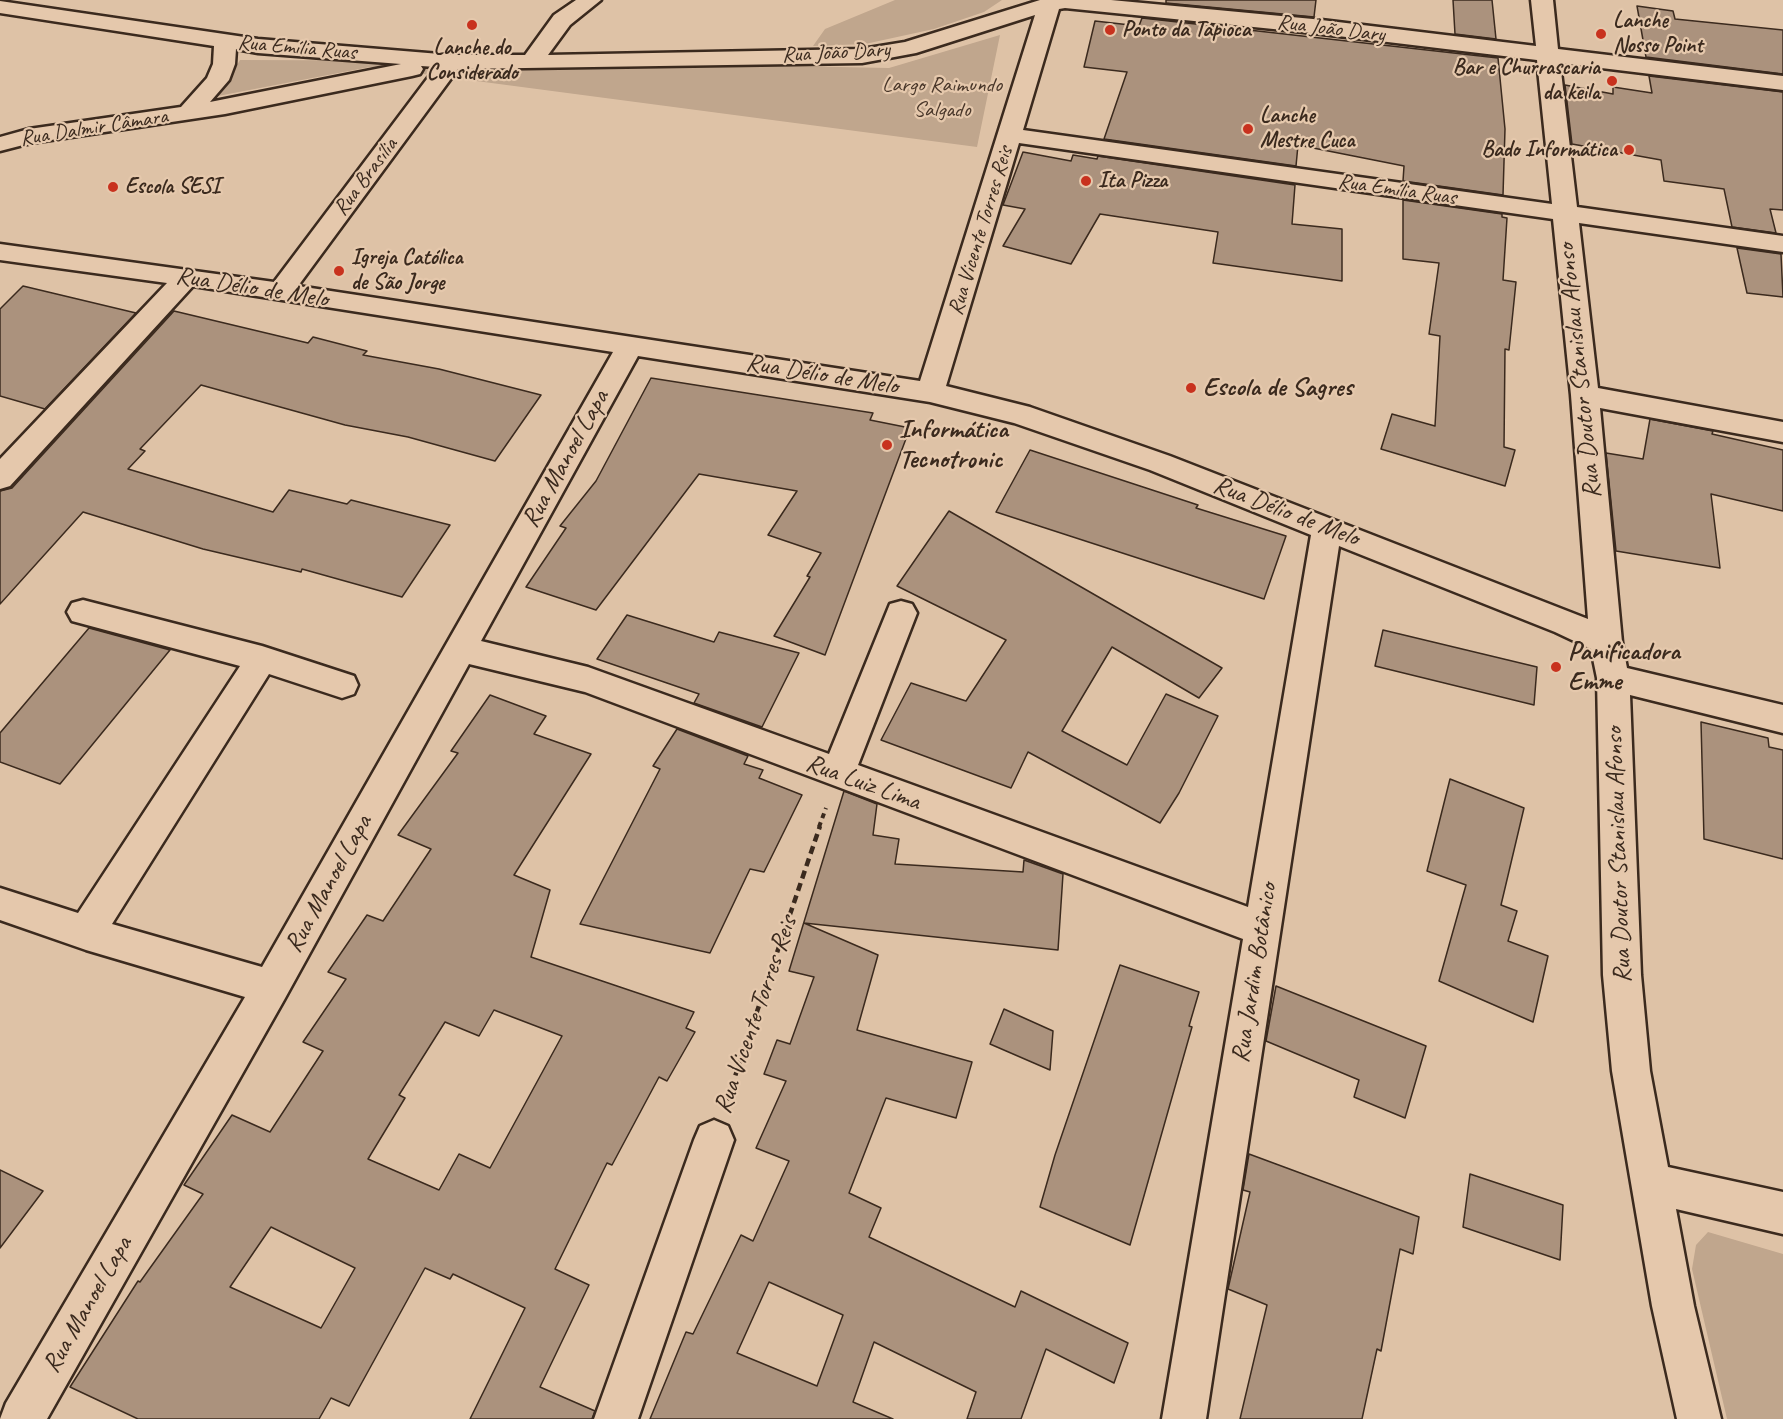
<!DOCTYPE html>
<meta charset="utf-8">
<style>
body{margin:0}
canvas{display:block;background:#dec2a6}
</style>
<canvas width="1783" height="1419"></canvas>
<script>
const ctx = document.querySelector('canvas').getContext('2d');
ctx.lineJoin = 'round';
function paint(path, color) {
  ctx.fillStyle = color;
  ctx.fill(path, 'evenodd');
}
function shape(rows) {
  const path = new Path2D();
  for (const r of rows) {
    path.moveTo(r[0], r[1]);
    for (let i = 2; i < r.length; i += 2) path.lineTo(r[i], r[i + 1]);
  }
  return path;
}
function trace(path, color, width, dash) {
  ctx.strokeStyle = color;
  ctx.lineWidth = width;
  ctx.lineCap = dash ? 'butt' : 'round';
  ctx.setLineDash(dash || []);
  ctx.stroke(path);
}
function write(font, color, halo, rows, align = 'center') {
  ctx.font = font + ' Caveat,sans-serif';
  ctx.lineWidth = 4.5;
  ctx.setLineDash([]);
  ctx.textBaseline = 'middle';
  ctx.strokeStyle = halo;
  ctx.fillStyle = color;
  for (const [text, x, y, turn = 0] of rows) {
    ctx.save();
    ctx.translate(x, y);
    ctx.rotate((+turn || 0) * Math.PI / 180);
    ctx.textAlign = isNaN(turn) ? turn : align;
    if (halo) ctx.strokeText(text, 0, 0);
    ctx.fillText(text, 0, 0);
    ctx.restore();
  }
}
paint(shape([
 [895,0,1002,0,984,12,934,29,865,44,813,46,825,29],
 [1000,35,977,147,370,67,218,96,240,60,541,61,889,68],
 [1708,1232,1783,1254,1783,1419,1727,1419,1692,1269,1696,1245]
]), '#c0a68d');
const building = shape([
 [1166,0,1316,0,1314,17,1166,3,1166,0],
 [1453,0,1492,0,1496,39,1455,34,1453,0],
 [1637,6,1673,11,1675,19,1783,30,1783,74,1646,57,1637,6],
 [1142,18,1498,58,1505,129,1503,195,1403,181,1404,166,1298,145,1296,166,1104,139,1127,72,1084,67,1095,21,1139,26,1142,18],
 [1649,76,1783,92,1783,210,1770,209,1776,233,1732,227,1724,189,1664,181,1661,160,1572,144,1565,85,1613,94,1613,87,1652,93,1649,76],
 [1023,152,1071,161,1073,155,1097,159,1098,156,1295,185,1292,224,1342,229,1342,281,1213,263,1218,232,1100,214,1071,264,1003,246,1025,209,1003,205,1023,152],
 [1403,200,1502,214,1502,217,1507,218,1503,280,1516,282,1509,350,1505,349,1504,447,1515,450,1505,486,1381,449,1392,414,1435,426,1440,336,1429,334,1439,263,1403,259,1403,200],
 [1737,248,1781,254,1783,297,1747,293,1737,248],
 [23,286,136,313,45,409,0,396,0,309,23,286],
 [174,311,308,343,313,337,367,351,363,355,439,369,541,395,495,461,408,437,345,425,201,385,140,449,145,451,128,469,273,512,289,490,347,504,351,500,450,525,402,597,302,569,301,572,203,549,83,512,0,604,0,491,12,488,174,311],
 [651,378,873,413,870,420,910,428,825,655,774,636,810,577,807,576,821,553,768,535,797,491,699,474,596,610,526,587,566,528,560,526,596,481,651,378],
 [1650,419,1713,431,1712,434,1783,450,1783,511,1711,494,1720,568,1616,551,1606,453,1643,459,1650,419],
 [1030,450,1198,505,1196,508,1286,536,1264,599,996,512,1030,450],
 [949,511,1222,668,1199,698,1112,647,1062,731,1127,765,1166,694,1218,716,1179,793,1160,823,1028,752,1011,788,881,740,911,683,966,701,1006,640,897,586,949,511],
 [627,615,714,642,719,632,799,653,762,727,694,703,699,694,597,659,627,615],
 [89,628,170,650,60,784,0,762,0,733,89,628],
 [1383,630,1537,667,1534,705,1375,666,1383,630],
 [490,695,546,716,534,734,591,754,514,875,550,890,531,957,694,1012,686,1028,695,1032,667,1081,659,1077,612,1165,607,1163,555,1269,589,1285,540,1387,595,1411,592,1419,470,1419,525,1308,453,1274,450,1279,425,1268,349,1406,331,1398,319,1419,138,1419,70,1387,138,1281,140,1282,203,1194,184,1185,232,1115,270,1132,323,1051,303,1042,346,979,328,972,367,915,383,921,431,849,398,835,458,753,451,751,490,695],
 [494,1010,562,1036,490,1168,459,1154,439,1190,368,1159,405,1098,399,1095,445,1022,479,1036,494,1010],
 [271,1227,355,1268,321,1328,230,1287,271,1227],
 [1701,722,1768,738,1769,747,1783,750,1783,859,1704,839,1701,722],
 [677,729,748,756,744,764,763,770,759,778,802,795,764,872,750,869,710,953,580,924,660,769,653,766,677,729],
 [1450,779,1524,808,1501,905,1517,911,1508,941,1548,956,1533,1022,1439,981,1466,885,1427,871,1450,779],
 [844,791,877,804,873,835,899,839,895,864,1023,872,1024,860,1063,874,1058,950,804,923,878,955,857,1030,972,1062,956,1118,886,1098,849,1193,881,1208,869,1237,1015,1307,1021,1291,1128,1343,1114,1383,1046,1349,1021,1419,967,1419,976,1392,874,1342,853,1402,893,1419,650,1419,686,1332,693,1334,741,1235,753,1241,789,1161,756,1148,786,1081,764,1074,777,1040,790,1044,814,977,789,971,844,791],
 [769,1282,843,1315,817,1386,737,1353,769,1282],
 [1120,965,1199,992,1189,1026,1192,1027,1130,1245,1040,1207,1055,1155,1120,965],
 [1276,986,1426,1046,1405,1118,1354,1097,1359,1080,1266,1041,1276,986],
 [1004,1009,1053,1031,1050,1070,990,1044,1004,1009],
 [1249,1154,1419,1217,1413,1254,1400,1249,1381,1351,1377,1349,1362,1419,1240,1419,1267,1305,1228,1289,1250,1192,1243,1190,1249,1154],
 [0,1170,43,1191,0,1248,0,1170],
 [1470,1174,1563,1205,1560,1260,1463,1227,1470,1174]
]);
paint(building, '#ab927d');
trace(building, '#3b2a1e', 1.5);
const minor = shape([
 [576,0,601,0,570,25,548,55,862,49,905,42,1040,0,1111,0,1313,19,1536,46,1531,0,1553,0,1558,49,1783,76,1783,90,1560,63,1577,207,1783,236,1783,252,1579,223,1598,388,1783,422,1783,442,1600,408,1622,642,1627,668,1783,705,1783,733,1630,695,1641,975,1650,1071,1668,1167,1783,1192,1783,1234,1676,1209,1694,1306,1721,1419,1677,1419,1652,1306,1612,1071,1603,975,1597,678,1591,649,1555,632,1339,546,1206,1419,1162,1419,1243,939,585,692,469,664,284,1000,47,1419,0,1419,6,1403,245,997,86,950,0,920,0,888,78,913,240,666,72,621,67,612,72,603,83,600,262,646,354,676,358,685,354,694,342,698,269,674,112,924,262,967,613,352,193,286,10,486,0,489,0,459,167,283,0,260,0,244,274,282,436,67,421,66,423,69,420,74,412,76,225,114,31,143,0,151,0,137,29,129,181,107,207,78,213,64,214,46,0,13,0,1,258,39,452,55,525,55,554,15,576,0],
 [1065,8,1313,33,1537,60,1552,204,1023,130,1059,9,1065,8],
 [1035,15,920,381,298,286,458,69,862,63,916,53,1035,15],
 [236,49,258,53,401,64,210,102,229,80,235,64,236,49],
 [1019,143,1553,219,1571,395,1588,619,1170,456,1030,407,946,386,1019,143],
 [638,356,930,402,1014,423,1150,470,1311,535,1248,907,858,765,917,613,912,604,901,601,890,604,829,754,588,667,481,641,638,356],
 [714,1120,728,1126,734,1140,638,1419,594,1419,694,1140,700,1126,714,1120]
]);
trace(minor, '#3b2a1e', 5);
trace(shape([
 [819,827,826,808]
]), '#3b2a1e', 4, [5, 4.5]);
trace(shape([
 [727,1100,820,826]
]), '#3b2a1e', 4.5, [8, 5]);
paint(minor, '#e5c8ac');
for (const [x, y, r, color] of [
 [472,25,6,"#c8321e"],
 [1110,30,6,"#c8321e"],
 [1601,34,6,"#c8321e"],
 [1612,81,6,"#c8321e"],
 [1248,129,6,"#c8321e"],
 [1629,150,6,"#c8321e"],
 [1086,181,6,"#c8321e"],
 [113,187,6,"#c8321e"],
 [339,271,6,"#c8321e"],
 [1191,388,6,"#c8321e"],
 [887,445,6,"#c8321e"],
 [1556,667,6,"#c8321e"]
]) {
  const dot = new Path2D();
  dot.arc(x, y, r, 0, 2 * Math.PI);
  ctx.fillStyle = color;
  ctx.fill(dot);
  trace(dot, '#e5c8ac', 2);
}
write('bold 22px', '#3b2a1e', '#e5c8ac', [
 ["Lanche",1613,21],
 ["Nosso Point",1613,46],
 ["Ponto da Tapioca",1122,30],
 ["Lanche do",472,48,"center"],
 ["Considerado",472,73,"center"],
 ["Bar e Churrascaria",1600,68,"right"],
 ["da keila",1600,93,"right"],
 ["Lanche",1260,116],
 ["Mestre Cuca",1260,141],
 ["Bado Informática",1617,150,"right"],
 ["Ita Pizza",1098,181],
 ["Escola SESI",125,187],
 ["Igreja Católica",351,258],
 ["de São Jorge",351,283]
], 'left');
write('22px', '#3b2a1e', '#e5c8ac', [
 ["Rua João Dary",1331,29,7],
 ["Rua Emília Ruas",297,48,5],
 ["Rua João Dary",836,53,-3],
 ["Rua Dalmir Câmara",94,128,-9],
 ["Rua Brasília",366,177,-53],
 ["Rua Emília Ruas",1397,190,8],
 ["Rua Vicente Torres Reis",981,231,-73]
]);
write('22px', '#483629', '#e5c8ac', [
 ["Largo Raimundo",942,85],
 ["Salgado",942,110]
]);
write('26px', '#3b2a1e', '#e5c8ac', [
 ["Rua Délio de Melo",252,288,9],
 ["Rua Doutor Stanislau Afonso",1580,371,-96],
 ["Rua Délio de Melo",822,375,9],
 ["Rua Manoel Lapa",566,459,-61],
 ["Rua Délio de Melo",1286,512,21],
 ["Rua Luiz Lima",863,783,20],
 ["Rua Doutor Stanislau Afonso",1619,855,-92],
 ["Rua Manoel Lapa",329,884,-61],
 ["Rua Jardim Botânico",1255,973,-81],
 ["Rua Vicente Torres Reis",756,1015,-71],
 ["Rua Manoel Lapa",88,1305,-60]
]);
write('bold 26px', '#3b2a1e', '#e5c8ac', [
 ["Escola de Sagres",1203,388],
 ["Informática",899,430],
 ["Tecnotronic",899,460],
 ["Panificadora",1568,652],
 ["Emme",1568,682]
], 'left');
</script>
